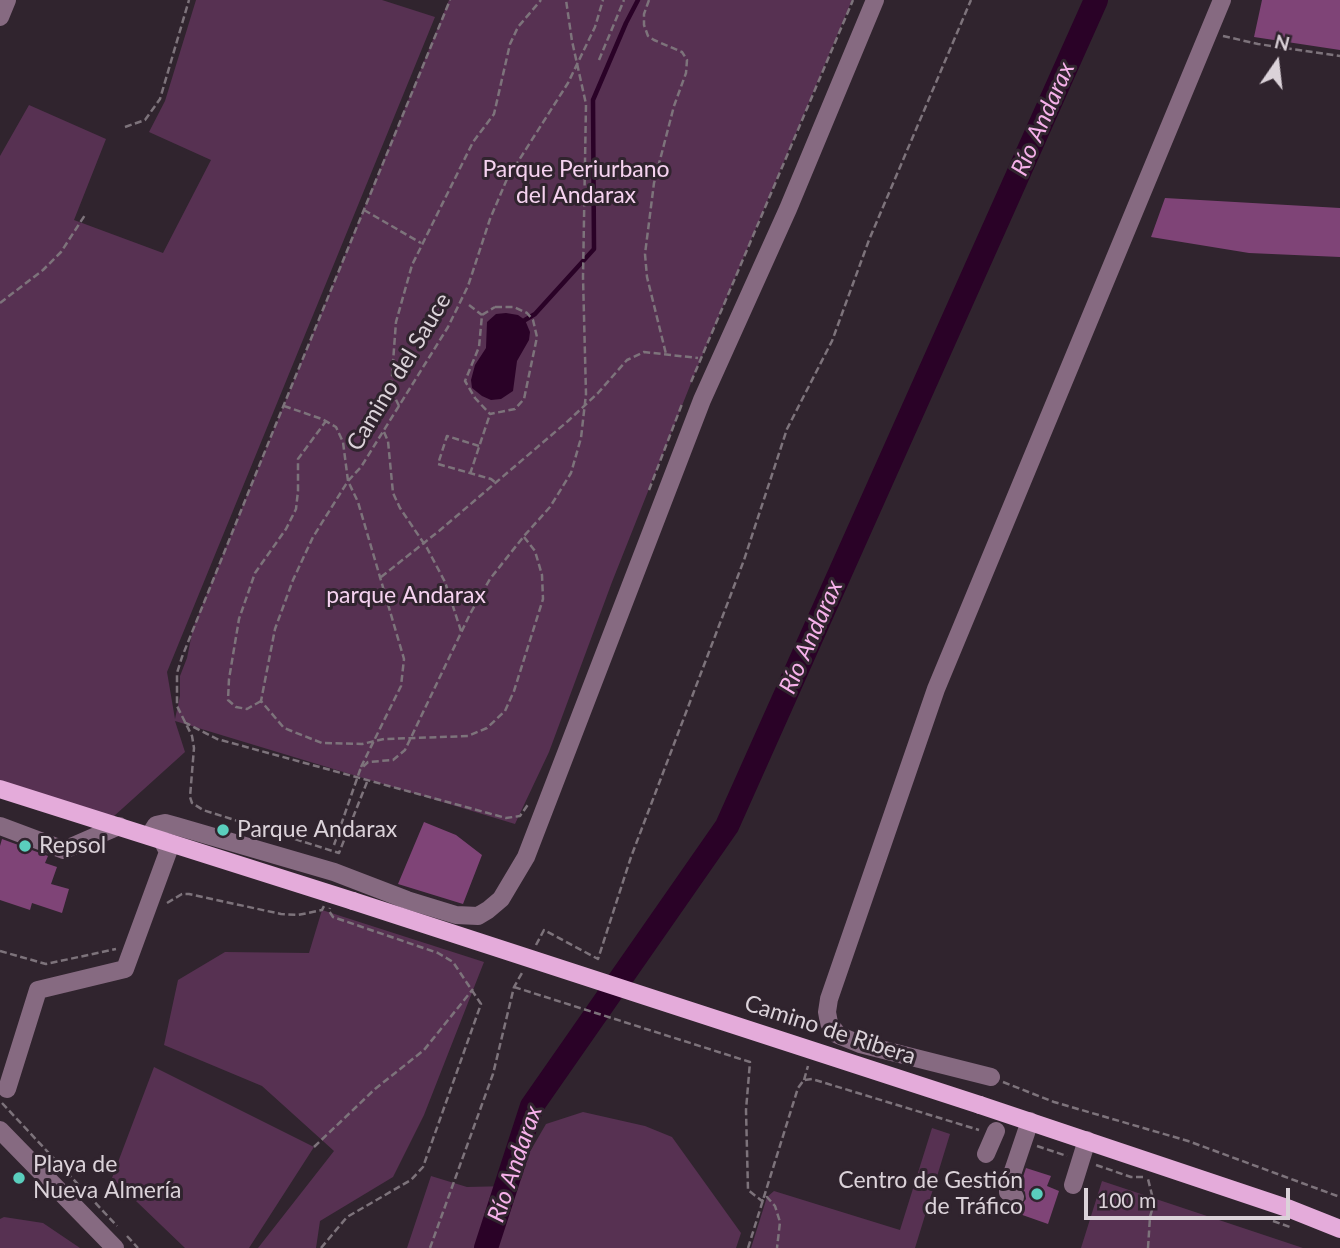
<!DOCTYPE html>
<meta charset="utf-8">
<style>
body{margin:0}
#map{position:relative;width:1340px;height:1248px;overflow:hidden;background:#30242e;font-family:Lato,sans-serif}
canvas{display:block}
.north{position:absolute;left:1242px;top:28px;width:70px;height:70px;-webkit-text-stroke:5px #30242e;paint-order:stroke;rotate:14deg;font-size:19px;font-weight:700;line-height:28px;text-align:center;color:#dbd2d9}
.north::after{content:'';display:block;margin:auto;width:24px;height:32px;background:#dbd2d9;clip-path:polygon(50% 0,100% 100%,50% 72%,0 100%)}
.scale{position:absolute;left:1084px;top:1188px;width:206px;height:32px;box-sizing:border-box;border:4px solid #dbd2d9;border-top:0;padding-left:9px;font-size:21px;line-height:24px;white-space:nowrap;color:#dbd2d9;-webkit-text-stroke:5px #30242e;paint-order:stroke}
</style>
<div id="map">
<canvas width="1340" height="1248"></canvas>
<div class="north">N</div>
<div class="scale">100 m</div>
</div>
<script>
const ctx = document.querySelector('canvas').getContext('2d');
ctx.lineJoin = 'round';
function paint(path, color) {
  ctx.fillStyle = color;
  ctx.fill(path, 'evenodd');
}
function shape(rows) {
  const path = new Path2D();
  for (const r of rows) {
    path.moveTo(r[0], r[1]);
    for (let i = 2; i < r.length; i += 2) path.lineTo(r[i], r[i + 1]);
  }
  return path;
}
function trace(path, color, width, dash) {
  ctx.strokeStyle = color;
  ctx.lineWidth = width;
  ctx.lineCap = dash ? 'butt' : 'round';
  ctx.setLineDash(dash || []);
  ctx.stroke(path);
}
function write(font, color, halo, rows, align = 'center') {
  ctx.font = font + ' Lato,sans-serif';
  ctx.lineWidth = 6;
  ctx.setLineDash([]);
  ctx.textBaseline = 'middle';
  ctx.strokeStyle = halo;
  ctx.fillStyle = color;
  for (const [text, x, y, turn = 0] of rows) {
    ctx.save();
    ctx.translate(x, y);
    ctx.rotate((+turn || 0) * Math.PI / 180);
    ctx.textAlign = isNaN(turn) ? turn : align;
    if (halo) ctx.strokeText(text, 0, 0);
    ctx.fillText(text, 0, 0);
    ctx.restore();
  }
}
paint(shape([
 [196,0,382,0,435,17,167,672,175,719,180,696,180,676,187,658,193,628,449,0,852,0,695,373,612,582,549,752,515,824,175,721,185,752,113,817,0,781,0,156,29,105,106,139,74,220,163,253,211,160,149,132,165,101],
 [322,910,484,962,424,1115,393,1177,320,1221,316,1248,258,1248,334,1151,262,1086,164,1045,178,980,225,952,309,953],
 [154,1067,314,1147,249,1248,185,1248,112,1178],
 [583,1112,645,1126,672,1137,741,1233,736,1248,407,1248,431,1176,467,1187,510,1186,546,1124],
 [932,1128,950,1134,915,1248,751,1248,767,1197,774,1191,900,1230],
 [1102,1181,1303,1248,1081,1248],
 [4,1217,43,1223,80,1248,0,1248,0,1219]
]), '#573152');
paint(shape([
 [506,313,518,315,525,320,530,332,529,340,517,361,513,391,501,399,491,400,482,396,472,388,471,380,475,365,486,348,487,322,496,314]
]), '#2a0227');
trace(shape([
 [525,320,535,314,594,249,593,100,626,23,638,0]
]), '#2a0227', 4.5);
trace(shape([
 [486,1248,532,1106,727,826,1096,0]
]), '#2a0227', 24);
paint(shape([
 [1262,0,1340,0,1340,50,1254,37],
 [1165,198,1340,208,1340,257,1249,253,1151,237],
 [424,822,456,835,482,855,463,904,398,884],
 [2,839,48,856,45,863,57,867,51,884,69,889,62,913,32,903,30,910,0,900,0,846],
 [1026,1168,1051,1176,1047,1186,1059,1191,1048,1224,1011,1211,1012,1208,1020,1207,1026,1199,1025,1192,1020,1186]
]), '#7f4477');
trace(shape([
 [649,0,644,14,644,25,648,36,654,40,682,52,687,60,686,73,674,106,654,183,645,254,647,277,666,354],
 [1223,36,1258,44,1340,56],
 [599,60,624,0],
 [125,127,145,120,160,99,189,0],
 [364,210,421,243],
 [0,303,43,270,61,252,85,215],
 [469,305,482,315],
 [495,307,514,307,527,313,533,320,537,337,524,399,515,409,490,414,475,398,465,381,479,347,482,315,495,307],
 [691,382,853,0],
 [284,406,322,419,336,427,343,442,348,481,313,537,293,580,275,629,261,701,284,728,322,743,362,744,384,739,468,736,487,728,505,711,514,691,543,599,542,575,535,551,524,537],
 [399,406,391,389,396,322,412,265,473,142,494,114,510,44,518,27,541,0],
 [384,432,388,441,393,493,400,508,427,548,445,582,461,631],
 [479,446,447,436,438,464,491,479,496,483],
 [470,474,490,414],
 [649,490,682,404],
 [381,577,439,531,568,421,598,393,627,360,644,352,698,358],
 [261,701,247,709,236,707,228,700,229,679,239,619,255,573,286,529,296,509,298,491,298,459,326,421],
 [184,722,217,739,506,818,520,816,529,803],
 [361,767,401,686,404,659,358,502,348,481,361,467,448,327,468,286,490,219,507,179,568,83,595,27,603,0],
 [367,782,339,853,203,810,192,803,190,797,194,748,192,736,177,706,177,673,182,657,276,424,450,0],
 [334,845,360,770,368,762,393,760,405,750,470,614,490,579,524,536,550,507,571,473,581,438,586,394,583,277,586,104,572,41,566,0],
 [167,903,182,894,189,894,281,914,298,915,322,910,324,906],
 [536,945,544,930,598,959,631,857,744,560,787,429,832,341,869,240,971,0],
 [0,951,46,964,116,949],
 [514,987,750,1062,746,1110,748,1190,762,1201,767,1197,775,1206,780,1222,777,1248],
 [804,1080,808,1066],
 [1003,1082,1054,1102,1188,1141,1340,1197],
 [2,1103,117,1226],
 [1037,1146,1067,1156],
 [314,1147,375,1089,424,1050,473,989],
 [1096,1165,1131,1177,1144,1177],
 [1273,1221,1290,1227],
 [127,1236,138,1248],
 [321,1248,347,1217,411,1180,423,1167,481,1004,453,962,438,953,333,917,329,911,330,908],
 [430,1248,493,1074,514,987,522,973],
 [748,1248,798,1088,804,1080,812,1079,979,1130],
 [1148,1248,1150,1217,1154,1203,1148,1179]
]), '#7d737b', 2.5, [7, 3.5]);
trace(shape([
 [0,17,7,0],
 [0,826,64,850,119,826],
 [149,836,156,825,165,823,176,826,334,872,407,900,456,915,478,916,488,910,501,899,526,857,536,831,702,400,788,209,875,0],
 [991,1077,860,1044,838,1035,829,1023,827,1012,829,999,936,689,1222,0],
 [7,1089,38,990,125,969,168,852,162,840],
 [0,1130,115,1248],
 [986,1154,996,1131],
 [1073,1185,1087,1140],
 [1015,1197,1008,1192,1008,1186,1030,1121]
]), '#866a81', 18);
trace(shape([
 [0,789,353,901],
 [980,1105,1290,1209,1340,1229]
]), '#e4abda', 18);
trace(shape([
 [353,901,980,1105]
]), '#e4abda', 18);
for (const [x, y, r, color] of [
 [223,830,7,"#5acebd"],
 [25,846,7,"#5acebd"],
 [19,1178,7,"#5acebd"],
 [1037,1194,7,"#5acebd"]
]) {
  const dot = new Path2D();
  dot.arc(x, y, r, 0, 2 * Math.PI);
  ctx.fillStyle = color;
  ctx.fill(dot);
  trace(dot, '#30242e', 2.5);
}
write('23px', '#f5d2ef', '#30242e', [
 ["Parque Periurbano",576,170],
 ["del Andarax",576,196],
 ["parque Andarax",406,596]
]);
write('23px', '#dbd2d9', '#30242e', [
 ["Camino del Sauce",399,372,-59],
 ["Camino de Ribera",830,1030,18]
]);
write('23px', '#dbd2d9', '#30242e', [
 ["Parque Andarax",237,830],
 ["Repsol",39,846],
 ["Playa de",33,1165],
 ["Nueva Almería",33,1191],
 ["Centro de Gestión",1023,1181,"right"],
 ["de Tráfico",1023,1207,"right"]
], 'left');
write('italic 24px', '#f6b1ea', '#30242e', [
 ["Río Andarax",1043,119,-66],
 ["Río Andarax",811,637,-66],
 ["Río Andarax",515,1164,-71]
]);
</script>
